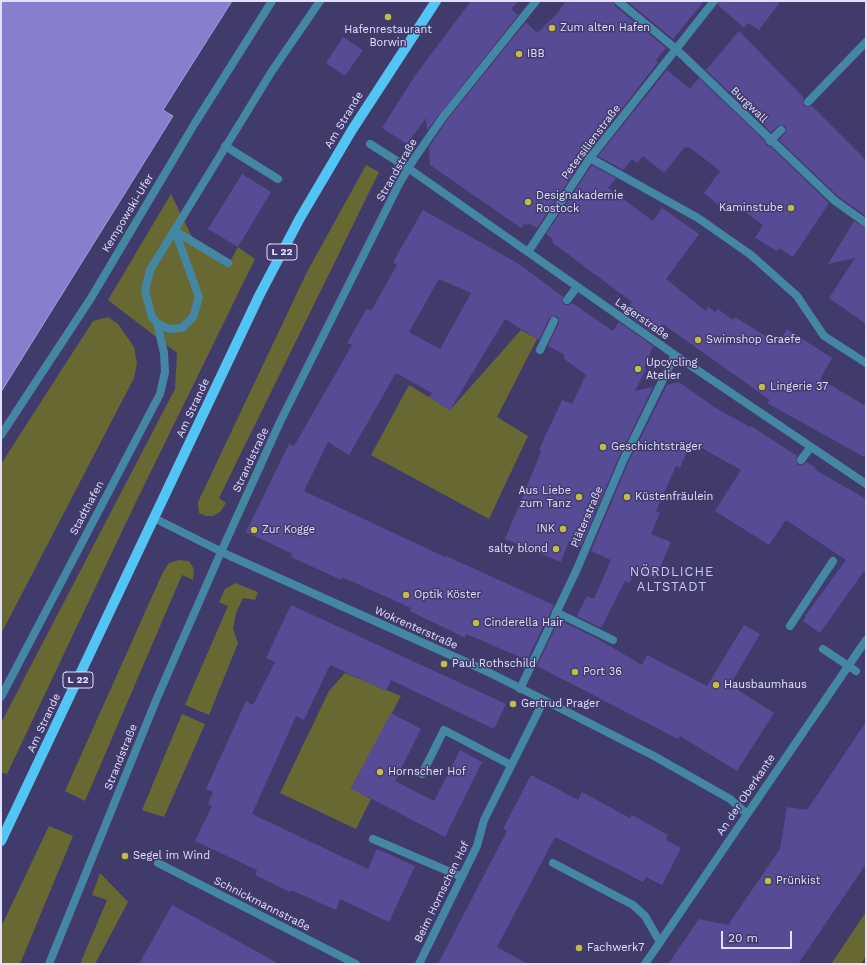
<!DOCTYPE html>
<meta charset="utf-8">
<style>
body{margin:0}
#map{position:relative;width:867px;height:965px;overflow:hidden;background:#413b6b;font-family:"Work Sans",sans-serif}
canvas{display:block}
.frame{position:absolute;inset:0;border:2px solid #e2e0fe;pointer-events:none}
.scale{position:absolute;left:721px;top:931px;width:71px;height:18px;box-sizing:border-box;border:2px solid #e2e0fe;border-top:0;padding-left:5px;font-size:12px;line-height:14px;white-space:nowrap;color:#e2e0fe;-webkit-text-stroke:3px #413b6b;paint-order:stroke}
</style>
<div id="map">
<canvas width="867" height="965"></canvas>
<div class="frame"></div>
<div class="scale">20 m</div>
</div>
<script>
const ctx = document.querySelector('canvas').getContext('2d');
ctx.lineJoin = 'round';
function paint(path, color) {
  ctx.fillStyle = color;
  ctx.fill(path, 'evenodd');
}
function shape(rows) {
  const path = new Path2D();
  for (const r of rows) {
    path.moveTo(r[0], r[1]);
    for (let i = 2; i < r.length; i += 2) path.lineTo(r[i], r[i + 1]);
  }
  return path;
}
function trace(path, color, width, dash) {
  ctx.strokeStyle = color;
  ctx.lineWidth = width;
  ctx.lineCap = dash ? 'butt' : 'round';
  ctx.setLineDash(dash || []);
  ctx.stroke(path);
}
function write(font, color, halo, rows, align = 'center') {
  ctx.font = font + ' "Work Sans",sans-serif';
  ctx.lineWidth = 3;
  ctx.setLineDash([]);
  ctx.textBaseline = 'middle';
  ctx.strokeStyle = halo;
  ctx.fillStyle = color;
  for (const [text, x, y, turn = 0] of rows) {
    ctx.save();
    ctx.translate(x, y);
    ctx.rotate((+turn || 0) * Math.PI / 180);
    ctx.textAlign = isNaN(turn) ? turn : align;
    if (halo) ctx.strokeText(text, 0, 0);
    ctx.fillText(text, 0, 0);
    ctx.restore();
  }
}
paint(shape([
 [366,165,379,172,219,498,226,503,221,511,213,516,206,516,199,513,198,502,307,272],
 [171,194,197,247,227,267,238,247,255,259,133,508,7,774,1,772,1,723,175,389,177,353,108,300],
 [108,317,118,324,134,347,137,363,134,378,1,634,1,464,93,321],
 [521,330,537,339,497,417,528,436,489,519,371,455,409,385,450,410],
 [179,560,189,561,194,569,193,580,182,575,85,801,65,791,163,572,169,563],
 [235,583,258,592,255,600,243,598,236,613,233,629,238,643,209,715,185,705,228,606,219,602,225,589],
 [345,673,401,696,351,788,371,799,356,829,280,793,329,691],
 [182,714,205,724,164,817,142,810],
 [49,826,73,836,20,964,1,964,1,927],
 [100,873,128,902,95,964,80,964,107,900,92,895],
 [866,912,866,956,861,964,831,964]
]), '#686832');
const water = shape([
 [1,1,232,1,163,110,173,116,1,392,1,1]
]);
paint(water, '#877ece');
trace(water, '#a29bdc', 1);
paint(shape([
 [471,1,518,1,511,9,518,15,427,130,426,118,407,144,382,128,414,77],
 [566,1,613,1,614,5,666,48,656,60,658,62,586,155,537,228,528,223,527,225,524,224,521,228,430,165,429,147,447,120,526,22,537,33,557,14],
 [627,1,704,1,673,39],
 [719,1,781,1,759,30,748,23,744,28,718,5],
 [739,31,804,98,803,101,804,106,807,107,812,106,866,160,866,216,839,197,779,140,786,132,785,126,779,125,771,132,706,70],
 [343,37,363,50,345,76,326,63],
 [667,70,690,89,699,78,765,141,766,145,770,146,829,203,793,257,779,248,777,251,755,238,763,225,733,203,727,212,704,193,720,171,688,146,687,148,685,147,664,173,643,156,637,163,632,159,623,170,598,156],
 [592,165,616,178,608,188,653,221,662,208,699,234,666,279,706,311,708,307,715,312,718,309,733,320,735,317,778,344,787,329,832,358,820,379,866,406,866,458,767,403,770,400,663,324,658,336,625,313,632,302,553,243,552,238,546,234],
 [242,174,271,192,238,247,208,229],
 [423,210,519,264,563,297,562,302,564,305,569,305,572,303,613,331,619,322,653,346,644,368,646,369,635,391,653,387,618,459,581,546,569,541,561,562,505,539,541,452,539,450,562,400,572,404,586,375,563,358,565,355,548,346,559,323,559,318,556,316,549,318,539,340,505,319,450,410,429,397,432,393,396,373,349,455,328,442,304,491,445,557,446,556,554,605,527,660,466,634,465,638,451,631,410,611,411,608,342,577,341,580,324,572,291,557,293,554,246,532,289,444,294,446,352,345,347,343,367,308,371,311,397,265,393,262],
 [439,279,471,293,440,349,409,332],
 [854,221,866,228,866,324,829,298,855,258,828,264],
 [679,382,714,407,750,427,751,426,797,456,796,460,798,465,803,465,806,462,816,468,814,469,866,499,866,573,864,571,820,633,803,621,806,617,805,616,846,560,786,520,769,545,715,511,741,470,691,442,680,468,676,466,656,511,660,513,651,534,671,542,655,579,635,570,630,583,625,581,601,628,577,616,587,596,594,599,611,560,591,551,628,463,667,385],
 [291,605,506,704,494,729,391,680,386,691,330,665,304,720,296,716,252,814,368,869,377,849,415,866,389,922,340,899,336,910,291,890,290,892,255,875,257,870,195,841,212,806,208,804,213,792,206,789,246,701,253,705,275,662,266,658],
 [559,620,596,638,642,665,647,655,707,686,744,625,760,634,730,685,774,713,737,771,680,736,678,739,537,666],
 [391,713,421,729,395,781,434,801,460,750,482,762,445,837,351,788],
 [866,722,866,864,798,964,668,964,699,919,728,925,780,849,787,807,807,810],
 [531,775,578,800,582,792,630,818,632,815,668,835,666,840,681,848,662,885,646,877,643,882,555,837,497,947,528,964,438,964,507,831,503,829],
 [172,905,218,930,279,964,139,964]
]), '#574b96');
trace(shape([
 [808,102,866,42],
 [770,141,781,130],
 [370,144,408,168],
 [225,146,278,179],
 [590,158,698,218,751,255,797,296,824,336,866,363],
 [175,231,228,263],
 [567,300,577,287],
 [540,350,554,321],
 [801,460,810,448],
 [556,612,613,640],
 [790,626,833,561],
 [823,649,856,671],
 [422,774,444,730,511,765],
 [373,839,462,877],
 [553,863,633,905,645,916,660,942]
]), '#4487a4', 8);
trace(shape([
 [1,435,91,298,195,123,272,1]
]), '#4487a4', 8);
trace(shape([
 [618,1,676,49,835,201,866,223],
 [408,168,675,355,866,484],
 [175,231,199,297,193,317,182,328,169,329,157,323,152,317,145,291,150,270,272,71,320,1],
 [528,252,590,158,714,1],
 [154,518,230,556,486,671,544,700,654,756,730,799,747,814],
 [520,689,577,569,623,461,675,355],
 [1,697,160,394,165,372,164,353,157,323],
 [158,863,356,964],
 [49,964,157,698,221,552,280,422,399,184,414,159,443,117,536,1],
 [419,964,477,846,484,820,544,700],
 [645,964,866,640]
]), '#4487a4', 8);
trace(shape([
 [1,841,259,296,300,218,352,130,436,1]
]), '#52c5f4', 10);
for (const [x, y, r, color] of [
 [388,17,4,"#c1be40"],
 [552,28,4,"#c1be40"],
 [519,54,4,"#c1be40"],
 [528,202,4,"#c1be40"],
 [791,208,4,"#c1be40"],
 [698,340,4,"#c1be40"],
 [638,369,4,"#c1be40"],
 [762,387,4,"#c1be40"],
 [603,447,4,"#c1be40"],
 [579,497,4,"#c1be40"],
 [627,497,4,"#c1be40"],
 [563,529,4,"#c1be40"],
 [254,530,4,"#c1be40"],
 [556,549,4,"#c1be40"],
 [406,595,4,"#c1be40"],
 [476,623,4,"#c1be40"],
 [444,664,4,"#c1be40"],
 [575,672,4,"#c1be40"],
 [716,685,4,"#c1be40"],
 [513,704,4,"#c1be40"],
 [380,772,4,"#c1be40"],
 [125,856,4,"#c1be40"],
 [768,881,4,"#c1be40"],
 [579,948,4,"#c1be40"]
]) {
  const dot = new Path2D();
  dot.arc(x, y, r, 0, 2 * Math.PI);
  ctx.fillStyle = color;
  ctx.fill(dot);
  trace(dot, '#413b6b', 1.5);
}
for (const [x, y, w] of [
 [282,252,30],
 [78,680,30]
]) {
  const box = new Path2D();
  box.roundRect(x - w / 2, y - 8, w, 16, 3);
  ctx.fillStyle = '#413b6b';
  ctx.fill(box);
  trace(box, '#e2e0fe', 1);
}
write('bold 10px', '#e2e0fe', null, [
 ["L 22",282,252],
 ["L 22",78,680]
]);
write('11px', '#e2e0fe', '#413b6b', [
 ["Zum alten Hafen",560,28],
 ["Hafenrestaurant",388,30,"center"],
 ["Borwin",388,43,"center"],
 ["IBB",527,54],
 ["Designakademie",536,196],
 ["Rostock",536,209],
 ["Kaminstube",783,208,"right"],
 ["Swimshop Graefe",706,340],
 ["Upcycling",646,363],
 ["Atelier",646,376],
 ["Lingerie 37",770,387],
 ["Geschichtsträger",611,447],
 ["Aus Liebe",571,491,"right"],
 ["zum Tanz",571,504,"right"],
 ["Küstenfräulein",635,497],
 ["INK",555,529,"right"],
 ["Zur Kogge",262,530],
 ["salty blond",548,549,"right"],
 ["Optik Köster",414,595],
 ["Cinderella Hair",484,623],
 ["Paul Rothschild",452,664],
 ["Port 36",583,672],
 ["Hausbaumhaus",724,685],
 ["Gertrud Prager",521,704],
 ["Hornscher Hof",388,772],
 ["Segel im Wind",133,856],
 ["Prünkist",776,881],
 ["Fachwerk7",587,948]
], 'left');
write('11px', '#e2e0fe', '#413b6b', [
 ["Burgwall",749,105,44],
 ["Am Strande",344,120,-59],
 ["Petersilienstraße",591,142,-53],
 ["Strandstraße",397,170,-60],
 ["Kempowski-Ufer",128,213,-59],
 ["Lagerstraße",642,319,35],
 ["Am Strande",193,408,-65],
 ["Strandstraße",251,460,-65],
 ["Stadthafen",87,508,-62],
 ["Pläterstraße",587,517,-67],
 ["Wokrenterstraße",416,628,24],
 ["Am Strande",44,723,-65],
 ["Strandstraße",121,757,-68],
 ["An der Oberkante",746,795,-56],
 ["Beim Hornschen Hof",442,892,-64],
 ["Schnickmannstraße",262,904,27]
]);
ctx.letterSpacing = '1px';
write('13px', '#cbc8f6', '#413b6b', [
 ["NÖRDLICHE",672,572],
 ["ALTSTADT",672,587]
]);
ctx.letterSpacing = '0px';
</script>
